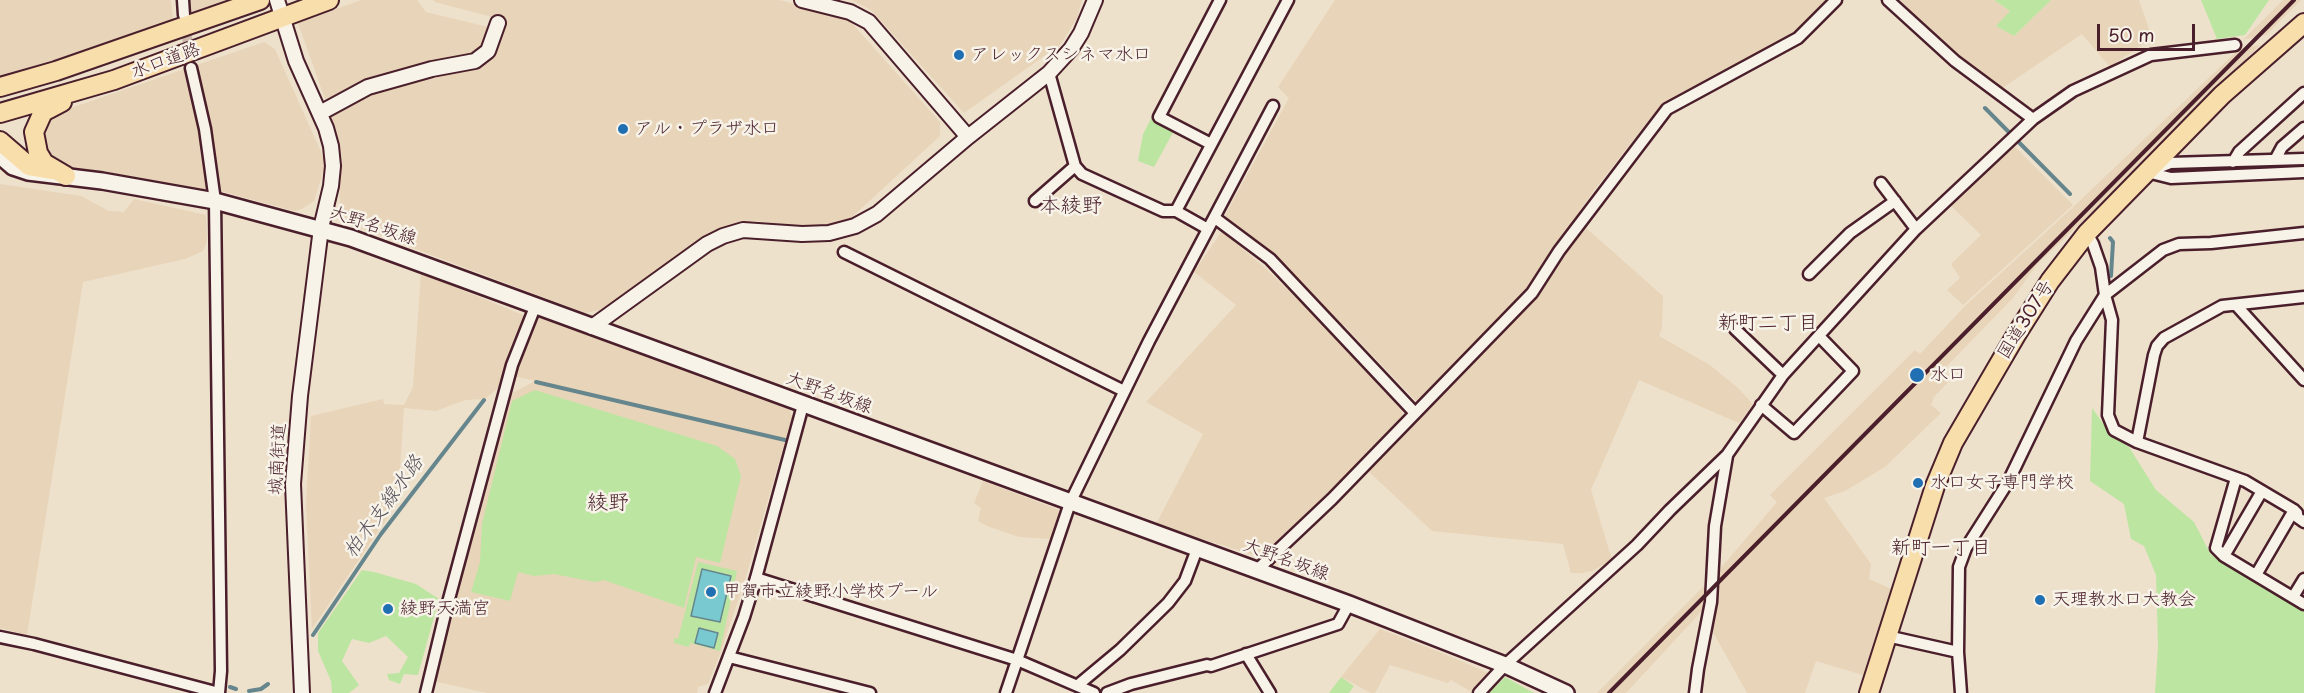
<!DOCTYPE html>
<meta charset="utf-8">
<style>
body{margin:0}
#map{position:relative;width:2304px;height:693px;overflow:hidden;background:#eee1cc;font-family:"Playpen Sans",sans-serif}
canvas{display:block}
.scale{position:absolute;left:2097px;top:24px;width:98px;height:27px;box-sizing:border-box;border:3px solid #4a1f2b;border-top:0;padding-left:8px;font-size:18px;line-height:21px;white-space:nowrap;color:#4a1f2b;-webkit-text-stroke:4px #f7f3e8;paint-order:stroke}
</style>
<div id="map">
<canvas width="2304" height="693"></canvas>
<div class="scale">50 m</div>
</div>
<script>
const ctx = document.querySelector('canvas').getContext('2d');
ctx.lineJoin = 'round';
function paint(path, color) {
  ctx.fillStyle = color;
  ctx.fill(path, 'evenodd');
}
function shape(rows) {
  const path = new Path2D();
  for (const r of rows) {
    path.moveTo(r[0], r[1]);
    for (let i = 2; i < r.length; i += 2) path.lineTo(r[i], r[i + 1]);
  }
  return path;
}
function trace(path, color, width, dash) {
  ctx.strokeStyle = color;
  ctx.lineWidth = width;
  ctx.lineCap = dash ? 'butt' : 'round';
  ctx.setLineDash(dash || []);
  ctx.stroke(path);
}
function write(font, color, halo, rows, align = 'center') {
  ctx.font = font + ' "Playpen Sans","Klee One",sans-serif';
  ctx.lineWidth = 5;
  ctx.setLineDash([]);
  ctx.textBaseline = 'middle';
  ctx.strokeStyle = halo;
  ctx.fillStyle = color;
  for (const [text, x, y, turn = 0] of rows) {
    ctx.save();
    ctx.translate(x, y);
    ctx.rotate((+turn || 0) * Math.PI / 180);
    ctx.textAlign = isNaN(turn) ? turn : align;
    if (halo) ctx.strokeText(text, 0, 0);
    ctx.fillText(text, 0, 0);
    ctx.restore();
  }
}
paint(shape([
 [0,0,171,0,173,19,125,39,0,76],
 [188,0,232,0,190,13],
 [361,0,417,0,426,12,488,27,479,51,473,57,360,86,325,99,298,23],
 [433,0,780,0,850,21,940,122,940,136,851,218,829,226,813,228,757,221,745,222,714,232,604,309,585,313,347,223,340,204,338,160,331,119,333,112,372,94,477,67,494,58,507,21,435,2],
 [852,0,1082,0,1077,18,1061,44,964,113,871,10],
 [1335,0,1826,0,1794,34,1681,93,1652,116,1592,193,1516,304,1418,403,1344,325,1340,326,1275,258,1224,217,1289,98,1278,87],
 [1895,0,1994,0,2010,11,1997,26,2014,36,2051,0,2139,0,2152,38,2110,67,2082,34,2001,89,1959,57],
 [2283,0,2301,0,2266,35,2243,40],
 [264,42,275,49,326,163,314,201,302,209,294,211,220,191,202,193,63,170,50,162,41,138,50,115],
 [2260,45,2111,195,2038,263,2013,298,1943,370,1952,378,1934,397,1931,405,1941,413,1885,467,1845,491,1824,498,1871,564,1869,579,1896,591,1866,676,1816,661,1805,693,1747,693,1709,625,1712,600,1626,693,1597,693,1714,576,1777,502,1770,495,1915,350,1920,354,1966,305,2070,210,2240,48],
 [2012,144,2073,205,1963,305,1947,290,1960,278,1951,264,1981,235,1950,205],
 [0,184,81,196,109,211,124,212,134,199,206,215,207,241,203,251,185,259,83,282,27,635,0,628],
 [1585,227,1663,296,1662,328,1659,336,1710,365,1738,388,1753,404,1739,423,1639,380,1591,490,1612,560,1592,571,1581,573,1571,573,1563,544,1432,531,1367,470,1533,298],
 [1222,231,1265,268,1308,309,1402,409,1403,416,1330,492,1259,557,1156,524,1203,434,1146,402,1236,305,1194,272],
 [421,273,523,315,504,383,485,399,465,400,436,411,404,408,398,502,312,629,306,504,311,416,383,399,384,404,404,405,413,387],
 [536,316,789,409,792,417,786,439,514,376],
 [533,382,785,441,745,580,720,654,708,684,698,687,697,693,487,693,433,681,507,396],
 [983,481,1059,510,1051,539,1019,537,987,526,978,521,981,508,974,503],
 [1380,629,1452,657,1488,673,1485,680,1473,693,1451,680,1448,683,1390,665,1375,693,1371,693,1341,677]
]), '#e8d4b8');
paint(shape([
 [1994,0,2051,0,2014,36,1996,26,2010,11],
 [2201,0,2269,0,2245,35,2217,39],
 [1152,117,1175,129,1154,167,1138,161,1143,134],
 [535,390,717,446,735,459,741,476,720,563,696,557,684,608,604,580,595,582,554,574,534,576,518,572,510,601,471,592,480,562,482,524,512,401],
 [2092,408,2109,432,2129,447,2156,490,2194,522,2211,555,2304,611,2304,693,2155,693,2158,647,2156,575,2144,546,2131,539,2124,504,2090,481],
 [698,562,737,571,720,651,690,643,689,647,674,643,674,638,678,639],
 [362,570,374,572,416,584,439,599,418,675,404,674,400,684,389,680,387,674,399,673,408,657,386,636,369,643,352,639,342,661,359,685,349,693,332,693,331,681,318,651,318,633],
 [1341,677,1354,686,1349,693,1329,693],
 [1505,677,1534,693,1489,693]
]), '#bce5a1');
const water = shape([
 [702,569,731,576,720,622,691,616,702,569],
 [699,628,718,633,714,648,695,643,699,628]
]);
paint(water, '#79cad0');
trace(water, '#66868e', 1.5);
trace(shape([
 [1985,108,2070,194],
 [2110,238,2113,242,2111,276],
 [536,382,785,440],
 [313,635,381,534,484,400],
 [230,687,236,689],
 [249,691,261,689,268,684]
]), '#66868e', 4);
trace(shape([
 [185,21,191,68]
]), '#cdbaac', 10, [10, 5]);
const minor = shape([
 [183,0,184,15],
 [1888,0,1955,61,2033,119],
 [191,68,205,129,215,201,221,671,219,693],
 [1049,73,1075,166,1082,174,1163,211,1176,211,1288,0],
 [1211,144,1159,117,1220,0],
 [2275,160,2282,147,2304,128],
 [2233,162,2239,152,2304,93],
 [2155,169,2170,163,2304,159],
 [2147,172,2171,178,2304,172],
 [1881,183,1916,229],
 [1035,201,1075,166],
 [1176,211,1208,229],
 [1215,218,1270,259,1415,413],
 [2087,233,2093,244,2101,267,2105,295,2112,320,2108,415,2114,430,2137,442,2245,481,2294,510,2297,513,2297,517,2304,522],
 [844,252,1124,391],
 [1809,274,1850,233,1895,201],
 [2236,305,2304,380],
 [1735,329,1783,375],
 [1761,405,1794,433,1853,371,1819,336],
 [2137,442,2154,355,2157,346,2164,338,2222,306,2304,297],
 [2236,478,2216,548,2224,556,2304,604],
 [2224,556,2262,491],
 [1257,570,1332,499,1532,293,1559,251,1667,109,1798,38,1836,0],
 [2256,575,2294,510],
 [756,578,1017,660,1094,693],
 [2293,597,2304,579],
 [1887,636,1958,652],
 [0,637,34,644,219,693],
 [1246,654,1270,693],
 [729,657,870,693],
 [1078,685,1120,650,1168,603,1185,581,1197,549],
 [426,693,446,610,512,365,535,307],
 [715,693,744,617,756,578,803,405],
 [1006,693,1070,503,1149,341,1273,106],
 [1107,693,1131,684,1207,665,1211,666,1338,624,1349,604],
 [1479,693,1505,665,1637,545,1670,510,1727,455,1783,375,1916,229,2033,119,2073,91,2151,55,2235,45],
 [1695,693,1698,669,1711,602,1715,526,1727,456],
 [1961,693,1958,652,1959,567,1966,548,2008,482,2076,341,2105,295,2163,250,2179,244,2211,243,2304,233]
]);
const tertiary = shape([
 [277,0,296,61,326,128,331,146,333,166,331,186,321,228,300,396,293,484,302,693],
 [802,0,850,12,869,22,968,137],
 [320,113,368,87,432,69,475,61,488,51,498,23],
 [592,327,707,244,723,236,743,230,802,234,829,233,855,226,877,214,968,137,1049,73,1071,49,1081,33,1095,0]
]);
const secondary = shape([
 [0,156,13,167,28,172,102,181,215,201,351,238,1349,604,1505,665,1566,693]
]);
const trunk = shape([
 [0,87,56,71,260,0],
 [62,102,43,112,34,132,38,153,44,163,66,176],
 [0,113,114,80,329,0],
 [0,141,29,166,53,170],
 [1869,693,1935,486,1953,443,2016,335,2050,281,2087,233,2222,95,2304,23]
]);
trace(minor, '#4a1f2b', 15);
trace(tertiary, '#4a1f2b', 18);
trace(secondary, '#4a1f2b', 20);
trace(trunk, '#4a1f2b', 22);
trace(minor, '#f7f3e8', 10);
trace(tertiary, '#f7f3e8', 14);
trace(secondary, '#f7f3e8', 15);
trace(trunk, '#f8deab', 18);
trace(shape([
 [1609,693,2294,0]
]), '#4a1f2b', 4);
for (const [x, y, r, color] of [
 [959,55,6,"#1f6fb2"],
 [623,129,6,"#1f6fb2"],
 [1917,375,8,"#1f6fb2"],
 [1918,483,6,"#1f6fb2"],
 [711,592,6,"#1f6fb2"],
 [2040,600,6,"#1f6fb2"],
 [388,609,6,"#1f6fb2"]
]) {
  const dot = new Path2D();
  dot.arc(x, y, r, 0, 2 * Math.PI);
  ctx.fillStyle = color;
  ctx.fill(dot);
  trace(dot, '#f7f3e8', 2);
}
write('18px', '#4a1f2b', '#f7f3e8', [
 ["アレックスシネマ水口",971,55],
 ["アル・プラザ水口",635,129],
 ["水口",1930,375],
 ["水口女子専門学校",1930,483],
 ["甲賀市立綾野小学校プール",723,592],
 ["天理教水口大教会",2052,600],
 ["綾野天満宮",400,609]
], 'left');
write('18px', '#4a1f2b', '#f7f3e8', [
 ["水口道路",166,61,-20],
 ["大野名坂線",373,226,18],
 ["国道307号",2026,320,-58],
 ["大野名坂線",829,393,20],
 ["城南街道",278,459,-87],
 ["大野名坂線",1286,560,20]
]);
write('20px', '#4a1f2b', '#f7f3e8', [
 ["新町二丁目",1768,323],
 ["新町一丁目",1941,548]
]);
write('italic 20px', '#58525d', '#f7f3e8', [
 ["柏木支線水路",384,507,-54]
]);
write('21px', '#4a1f2b', '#f7f3e8', [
 ["本綾野",1071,206],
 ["綾野",608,503]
]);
</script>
